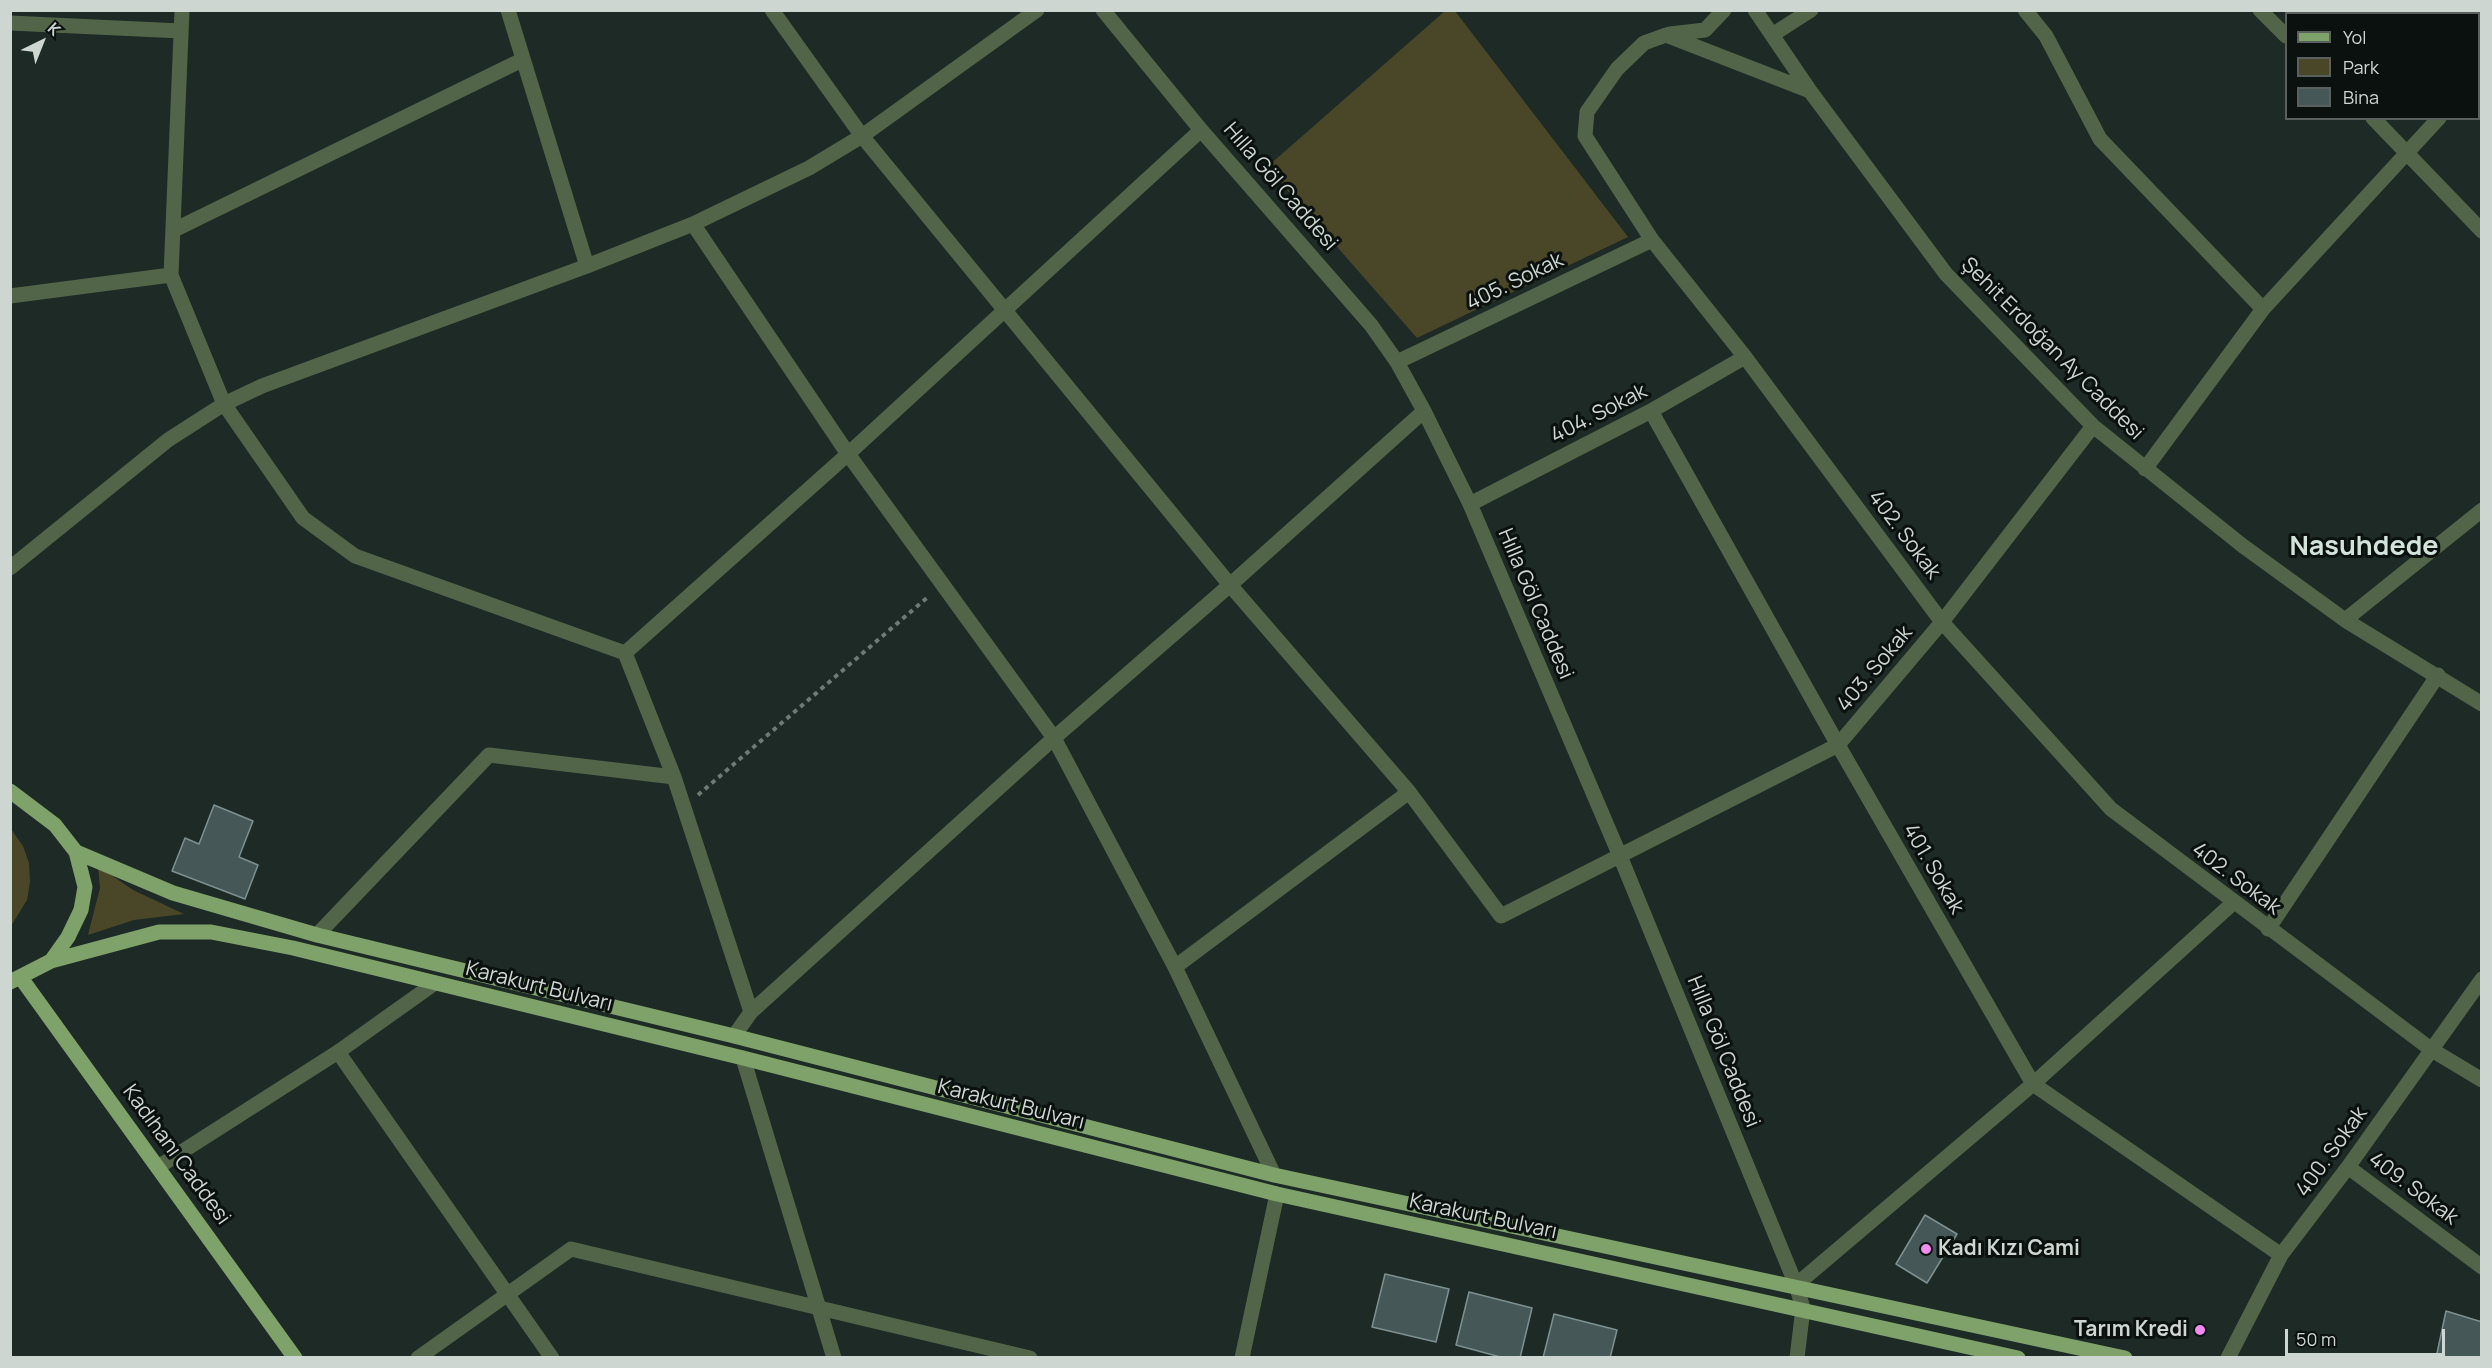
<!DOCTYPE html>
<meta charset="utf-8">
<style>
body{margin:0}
#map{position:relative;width:2492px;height:1368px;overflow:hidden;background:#1d2a25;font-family:Manrope,sans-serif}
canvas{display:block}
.frame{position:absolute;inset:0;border:12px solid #ced6d2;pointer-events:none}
.legend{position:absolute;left:2285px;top:12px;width:195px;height:108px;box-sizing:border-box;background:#0b110f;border:2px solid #59605d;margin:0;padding:8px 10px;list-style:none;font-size:18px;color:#ced6d2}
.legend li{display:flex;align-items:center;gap:12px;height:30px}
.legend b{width:30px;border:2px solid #59605d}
.north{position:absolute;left:12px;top:12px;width:60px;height:60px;-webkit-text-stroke:4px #0b110f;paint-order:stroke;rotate:43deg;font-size:16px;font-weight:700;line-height:24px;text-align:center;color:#ced6d2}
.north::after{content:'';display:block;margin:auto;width:21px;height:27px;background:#ced6d2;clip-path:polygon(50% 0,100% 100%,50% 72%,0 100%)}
.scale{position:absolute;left:2285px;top:1329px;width:160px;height:27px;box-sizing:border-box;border:3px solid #ced6d2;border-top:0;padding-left:8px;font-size:18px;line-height:21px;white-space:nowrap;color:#ced6d2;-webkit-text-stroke:4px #0b110f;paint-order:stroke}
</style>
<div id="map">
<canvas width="2492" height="1368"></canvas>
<div class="frame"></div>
<ul class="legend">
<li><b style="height:8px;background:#7ea269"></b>Yol</li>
<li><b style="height:16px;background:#4a4729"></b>Park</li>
<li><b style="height:16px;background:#465758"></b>Bina</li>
</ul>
<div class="north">K</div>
<div class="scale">50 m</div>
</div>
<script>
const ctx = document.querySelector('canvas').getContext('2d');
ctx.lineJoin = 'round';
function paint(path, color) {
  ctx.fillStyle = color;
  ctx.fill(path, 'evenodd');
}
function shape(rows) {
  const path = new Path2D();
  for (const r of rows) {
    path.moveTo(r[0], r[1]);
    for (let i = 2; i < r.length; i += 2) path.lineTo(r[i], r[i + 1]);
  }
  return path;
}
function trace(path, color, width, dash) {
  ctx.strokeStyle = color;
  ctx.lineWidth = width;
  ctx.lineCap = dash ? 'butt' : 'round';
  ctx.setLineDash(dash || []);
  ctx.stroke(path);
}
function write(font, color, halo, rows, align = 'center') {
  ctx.font = font + ' Manrope,sans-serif';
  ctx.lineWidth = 6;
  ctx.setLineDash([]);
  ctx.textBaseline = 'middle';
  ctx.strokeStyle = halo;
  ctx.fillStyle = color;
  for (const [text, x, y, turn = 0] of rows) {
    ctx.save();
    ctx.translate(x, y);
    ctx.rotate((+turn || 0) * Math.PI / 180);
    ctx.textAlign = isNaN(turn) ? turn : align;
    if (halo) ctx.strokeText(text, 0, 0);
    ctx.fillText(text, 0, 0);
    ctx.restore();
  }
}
paint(shape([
 [1445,11,1455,11,1628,237,1417,338,1267,167],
 [11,829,23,846,29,863,30,882,27,900,11,926],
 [98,866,133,890,184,914,134,920,88,935,100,888]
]), '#4a4729');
const building = shape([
 [214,805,253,821,239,857,258,865,245,899,172,871,185,838,199,844,214,805],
 [1925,1215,1957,1234,1927,1283,1896,1264,1925,1215],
 [1385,1274,1449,1289,1436,1342,1372,1327,1385,1274],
 [1469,1292,1532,1308,1520,1358,1504,1358,1456,1345,1469,1292],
 [2446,1311,2482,1322,2482,1358,2436,1358,2446,1311],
 [1554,1314,1617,1330,1610,1358,1543,1358,1554,1314]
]);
paint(building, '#465758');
trace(building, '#7e9191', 1.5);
trace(shape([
 [698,795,929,596]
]), '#6f7a75', 4, [4.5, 4.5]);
trace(shape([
 [182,10,171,275,224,404,303,518,355,556,625,653,674,777,751,1012],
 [508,10,587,266],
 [772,10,862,136,1230,585,1409,792,1501,916,1838,745,1942,622,2093,426],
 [1103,10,1201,130,1371,325,1397,362,1424,411,1470,504,1620,856,1796,1285,1803,1308,1797,1358],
 [1755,10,1810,91,1946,274,2093,426,2243,546,2345,620,2482,704],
 [2025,10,2046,36,2100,139,2263,309],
 [2260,10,2286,36],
 [10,23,181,31],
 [1670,34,1705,30,1724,10],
 [1772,35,1811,10],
 [2478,77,2482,73],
 [1810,91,1666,35,1644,43,1617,69,1587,112,1585,136,1652,240,1745,357,1942,622,2111,809,2432,1050,2482,1080],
 [2373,118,2482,231],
 [693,224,848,454,1054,738,1175,967,1274,1175],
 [174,230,522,60],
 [10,296,171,275],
 [1397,362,1652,240],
 [1651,411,1838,745,2033,1084,2281,1255],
 [2145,469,2263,309,2439,118],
 [1470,504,1651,411,1745,357],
 [10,568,168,440,224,404,262,386,587,266,693,224,809,168,862,136,1037,10],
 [2345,620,2482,510],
 [625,653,848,454,1201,130],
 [2268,929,2438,675],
 [317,935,489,755,674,777],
 [1175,967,1409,792],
 [734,1036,751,1012,1054,738,1230,585,1424,411],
 [338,1052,552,1358],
 [743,1058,834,1358],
 [158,1167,338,1052,435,983],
 [2348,1167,2482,1267],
 [1796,1285,2033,1084,2233,903],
 [418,1358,571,1249,1030,1358],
 [1242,1358,1277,1194],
 [2228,1358,2281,1255,2348,1167,2482,979]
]), '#536549', 15);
trace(shape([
 [10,791,55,825,76,852,85,887,81,910,68,937,51,961,10,982],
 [76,852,173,893,317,935,734,1036,1274,1175,2125,1358],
 [51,961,159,932,211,932,293,948,743,1058,1277,1194,2018,1358],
 [21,978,295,1358]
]), '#7ea269', 15);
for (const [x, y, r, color] of [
 [1926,1249,6,"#f28af2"],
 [2200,1330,6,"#f28af2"]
]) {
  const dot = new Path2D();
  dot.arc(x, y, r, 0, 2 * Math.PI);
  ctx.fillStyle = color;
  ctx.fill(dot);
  trace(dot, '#0b110f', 2);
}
write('21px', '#ced6d2', '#0b110f', [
 ["Hılla Göl Caddesi",1280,187,49],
 ["405. Sokak",1515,282,-26],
 ["Şehit Erdoğan Ay Caddesi",2052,349,45],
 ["404. Sokak",1599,414,-27],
 ["402. Sokak",1904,535,53],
 ["Hılla Göl Caddesi",1535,604,67],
 ["403. Sokak",1875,669,-50],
 ["401. Sokak",1933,869,60],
 ["402. Sokak",2236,879,37],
 ["Karakurt Bulvarı",539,987,14],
 ["Hılla Göl Caddesi",1723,1052,68],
 ["Karakurt Bulvarı",1011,1105,14],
 ["400. Sokak",2332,1152,-54],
 ["Kadıhanı Caddesi",176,1155,54],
 ["409. Sokak",2413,1189,37],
 ["Karakurt Bulvarı",1483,1217,12]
]);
write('bold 21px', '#ced6d2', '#0b110f', [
 ["Kadı Kızı Cami",1938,1249],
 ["Tarım Kredi",2188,1330,"right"]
], 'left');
write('bold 27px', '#d2e3db', '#0b110f', [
 ["Nasuhdede",2364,547]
]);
</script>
